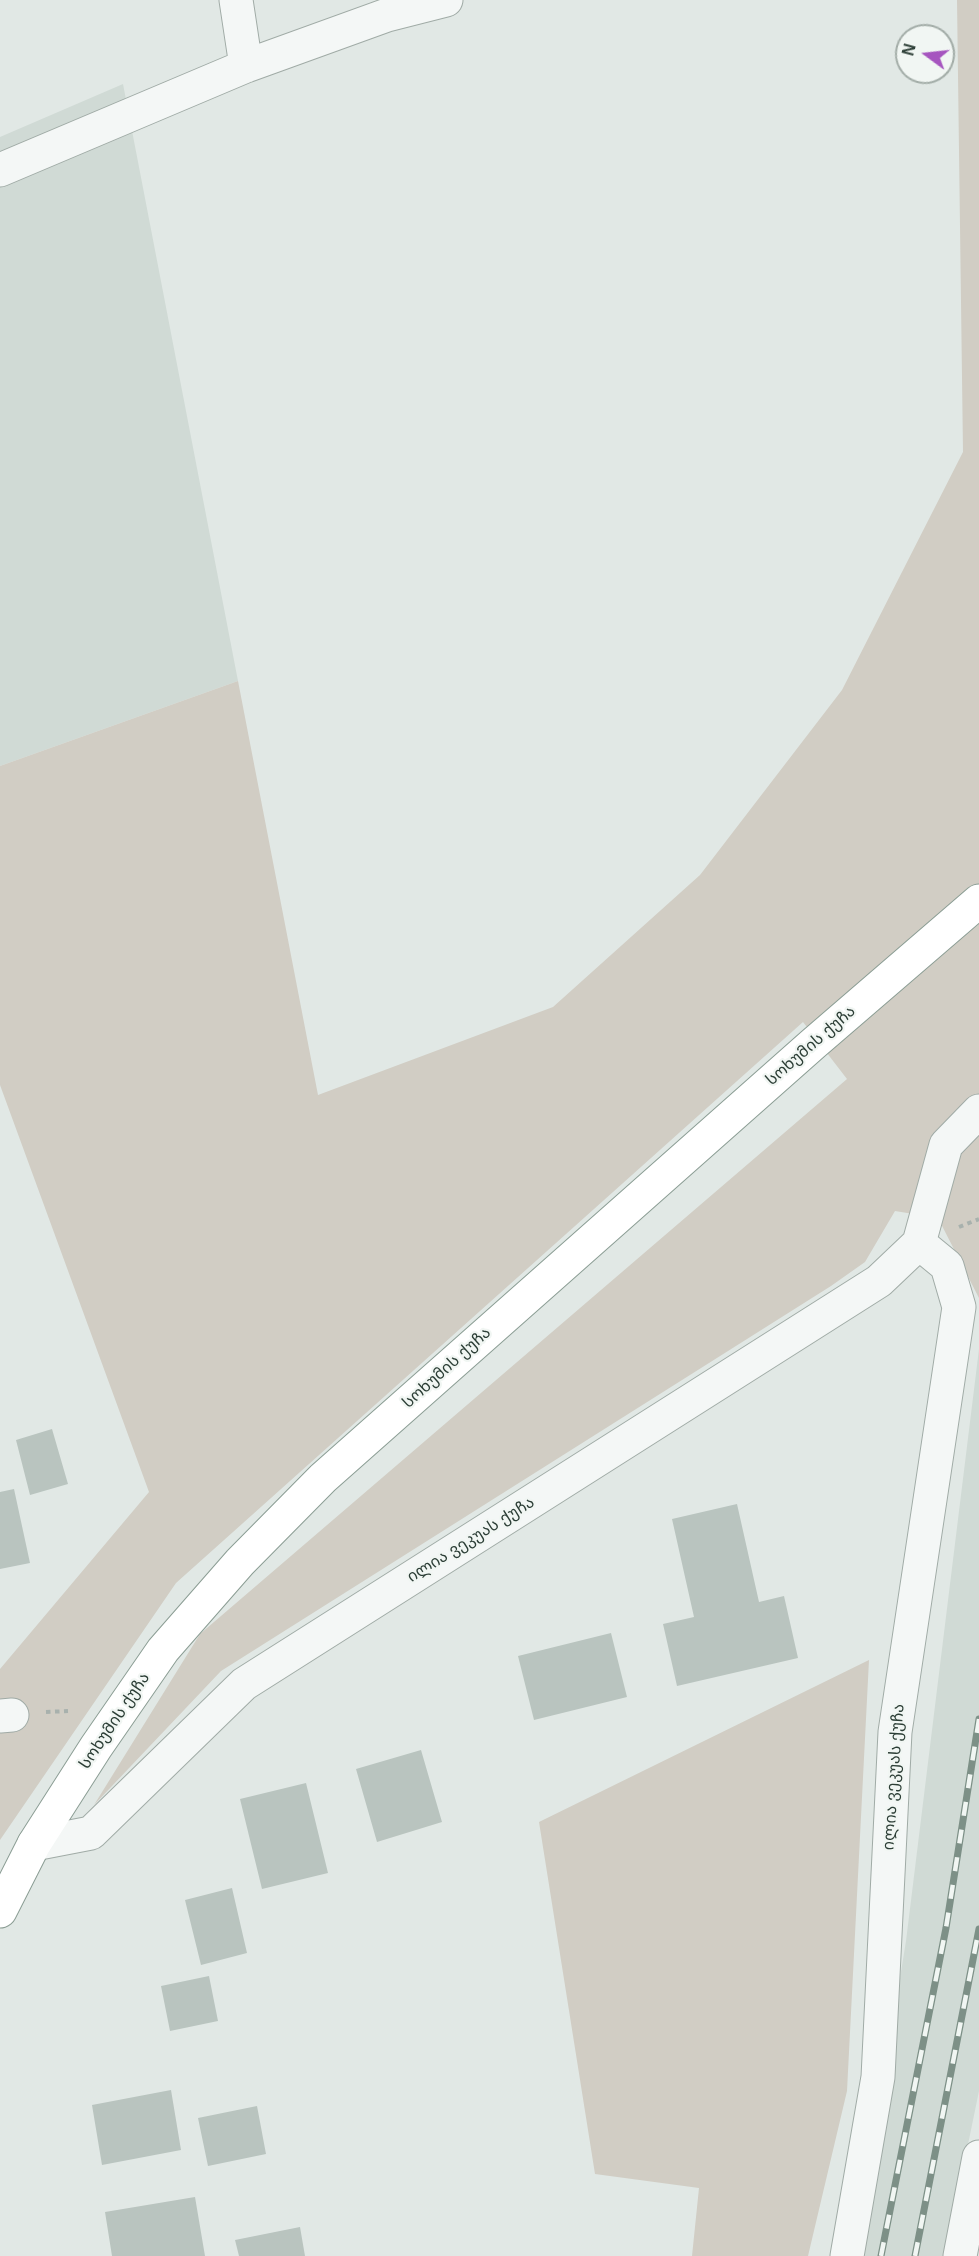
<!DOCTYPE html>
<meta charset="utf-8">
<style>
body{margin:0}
#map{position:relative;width:979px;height:2256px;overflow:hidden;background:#e1e8e5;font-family:Helvetica,sans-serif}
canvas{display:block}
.north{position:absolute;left:895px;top:24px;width:60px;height:60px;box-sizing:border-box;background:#f1f6f3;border:2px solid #a2aca7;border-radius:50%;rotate:285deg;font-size:16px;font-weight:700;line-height:24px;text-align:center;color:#2c3e36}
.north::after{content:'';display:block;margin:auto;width:21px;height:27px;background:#a655bf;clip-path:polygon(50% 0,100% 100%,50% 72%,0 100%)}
</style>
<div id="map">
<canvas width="979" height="2256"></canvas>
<div class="north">N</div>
</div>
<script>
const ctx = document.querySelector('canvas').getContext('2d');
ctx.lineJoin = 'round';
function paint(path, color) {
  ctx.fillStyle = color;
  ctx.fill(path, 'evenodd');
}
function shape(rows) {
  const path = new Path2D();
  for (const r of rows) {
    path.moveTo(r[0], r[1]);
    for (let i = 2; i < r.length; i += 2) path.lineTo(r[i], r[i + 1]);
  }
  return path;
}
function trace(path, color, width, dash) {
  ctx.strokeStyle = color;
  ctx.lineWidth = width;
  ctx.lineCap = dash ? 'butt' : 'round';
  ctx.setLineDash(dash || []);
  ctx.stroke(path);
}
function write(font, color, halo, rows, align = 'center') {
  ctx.font = font + ' Helvetica,"Noto Sans Georgian",sans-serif';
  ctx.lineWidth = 4.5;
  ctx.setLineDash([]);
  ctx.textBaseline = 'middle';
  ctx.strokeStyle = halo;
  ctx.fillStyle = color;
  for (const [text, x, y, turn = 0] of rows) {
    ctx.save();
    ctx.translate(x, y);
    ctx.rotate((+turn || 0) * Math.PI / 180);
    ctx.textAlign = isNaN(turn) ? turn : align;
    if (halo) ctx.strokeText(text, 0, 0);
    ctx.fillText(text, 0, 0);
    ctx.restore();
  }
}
paint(shape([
 [123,84,238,681,0,766,0,137],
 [979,1349,979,2091,945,2256,855,2256,906,1941]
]), '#d0dad5');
paint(shape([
 [957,0,979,0,979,1298,938,1218,895,1211,865,1262,831,1286,221,1671,94,1805,200,1634,847,1079,803,1022,176,1583,0,1840,0,1669,149,1492,0,1085,0,766,238,681,318,1095,553,1007,700,875,842,690,963,452],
 [869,1660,847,2091,808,2256,692,2256,699,2188,595,2174,539,1822]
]), '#d1cdc4');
paint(shape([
 [52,1429,68,1484,30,1495,16,1440],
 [14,1489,30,1563,0,1569,0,1492],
 [737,1504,759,1602,784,1596,798,1658,677,1686,663,1624,694,1617,672,1519],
 [611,1633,627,1697,534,1720,518,1656],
 [421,1750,442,1822,377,1842,356,1769],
 [306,1783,328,1873,262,1889,240,1799],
 [232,1888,247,1953,201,1965,185,1900],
 [209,1976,218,2021,170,2031,161,1986],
 [171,2090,181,2150,102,2165,92,2105],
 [257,2106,266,2154,208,2166,198,2118],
 [195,2197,205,2256,112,2256,105,2212],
 [300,2227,305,2256,239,2256,235,2240]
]), '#b9c4bf');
const minor = shape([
 [236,0,246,66],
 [0,170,246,66,387,15,446,0],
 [0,1716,12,1715],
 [34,1844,91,1833,244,1684,879,1281,919,1243,946,1145,979,1111],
 [847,2256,878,2077,895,1732,959,1307,947,1266,919,1243],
 [960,2256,979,2157]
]);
const highway = shape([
 [0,1911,34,1844,96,1747,163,1650,240,1562,323,1478,813,1044,979,901]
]);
trace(minor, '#a0aba6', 35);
trace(highway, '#8b9d94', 35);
trace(shape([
 [959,1227,979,1219],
 [46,1712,68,1711]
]), '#a8b1ad', 4, [4.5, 4.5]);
trace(minor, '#f4f7f6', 33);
trace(highway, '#fff', 33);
const rail = shape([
 [881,2256,946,1928,979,1719],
 [915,2256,979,1929]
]);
trace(rail, '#7d9087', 7);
trace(rail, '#f1f6f3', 4.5, [14]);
write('16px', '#2c3e36', '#f1f6f3', [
 ["სოხუმის ქუჩა",811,1046,-41],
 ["სოხუმის ქუჩა",447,1368,-42],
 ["ილია ვეკუას ქუჩა",471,1540,-32],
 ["სოხუმის ქუჩა",115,1721,-56],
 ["ილია ვეკუას ქუჩა",894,1777,-86]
]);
</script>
